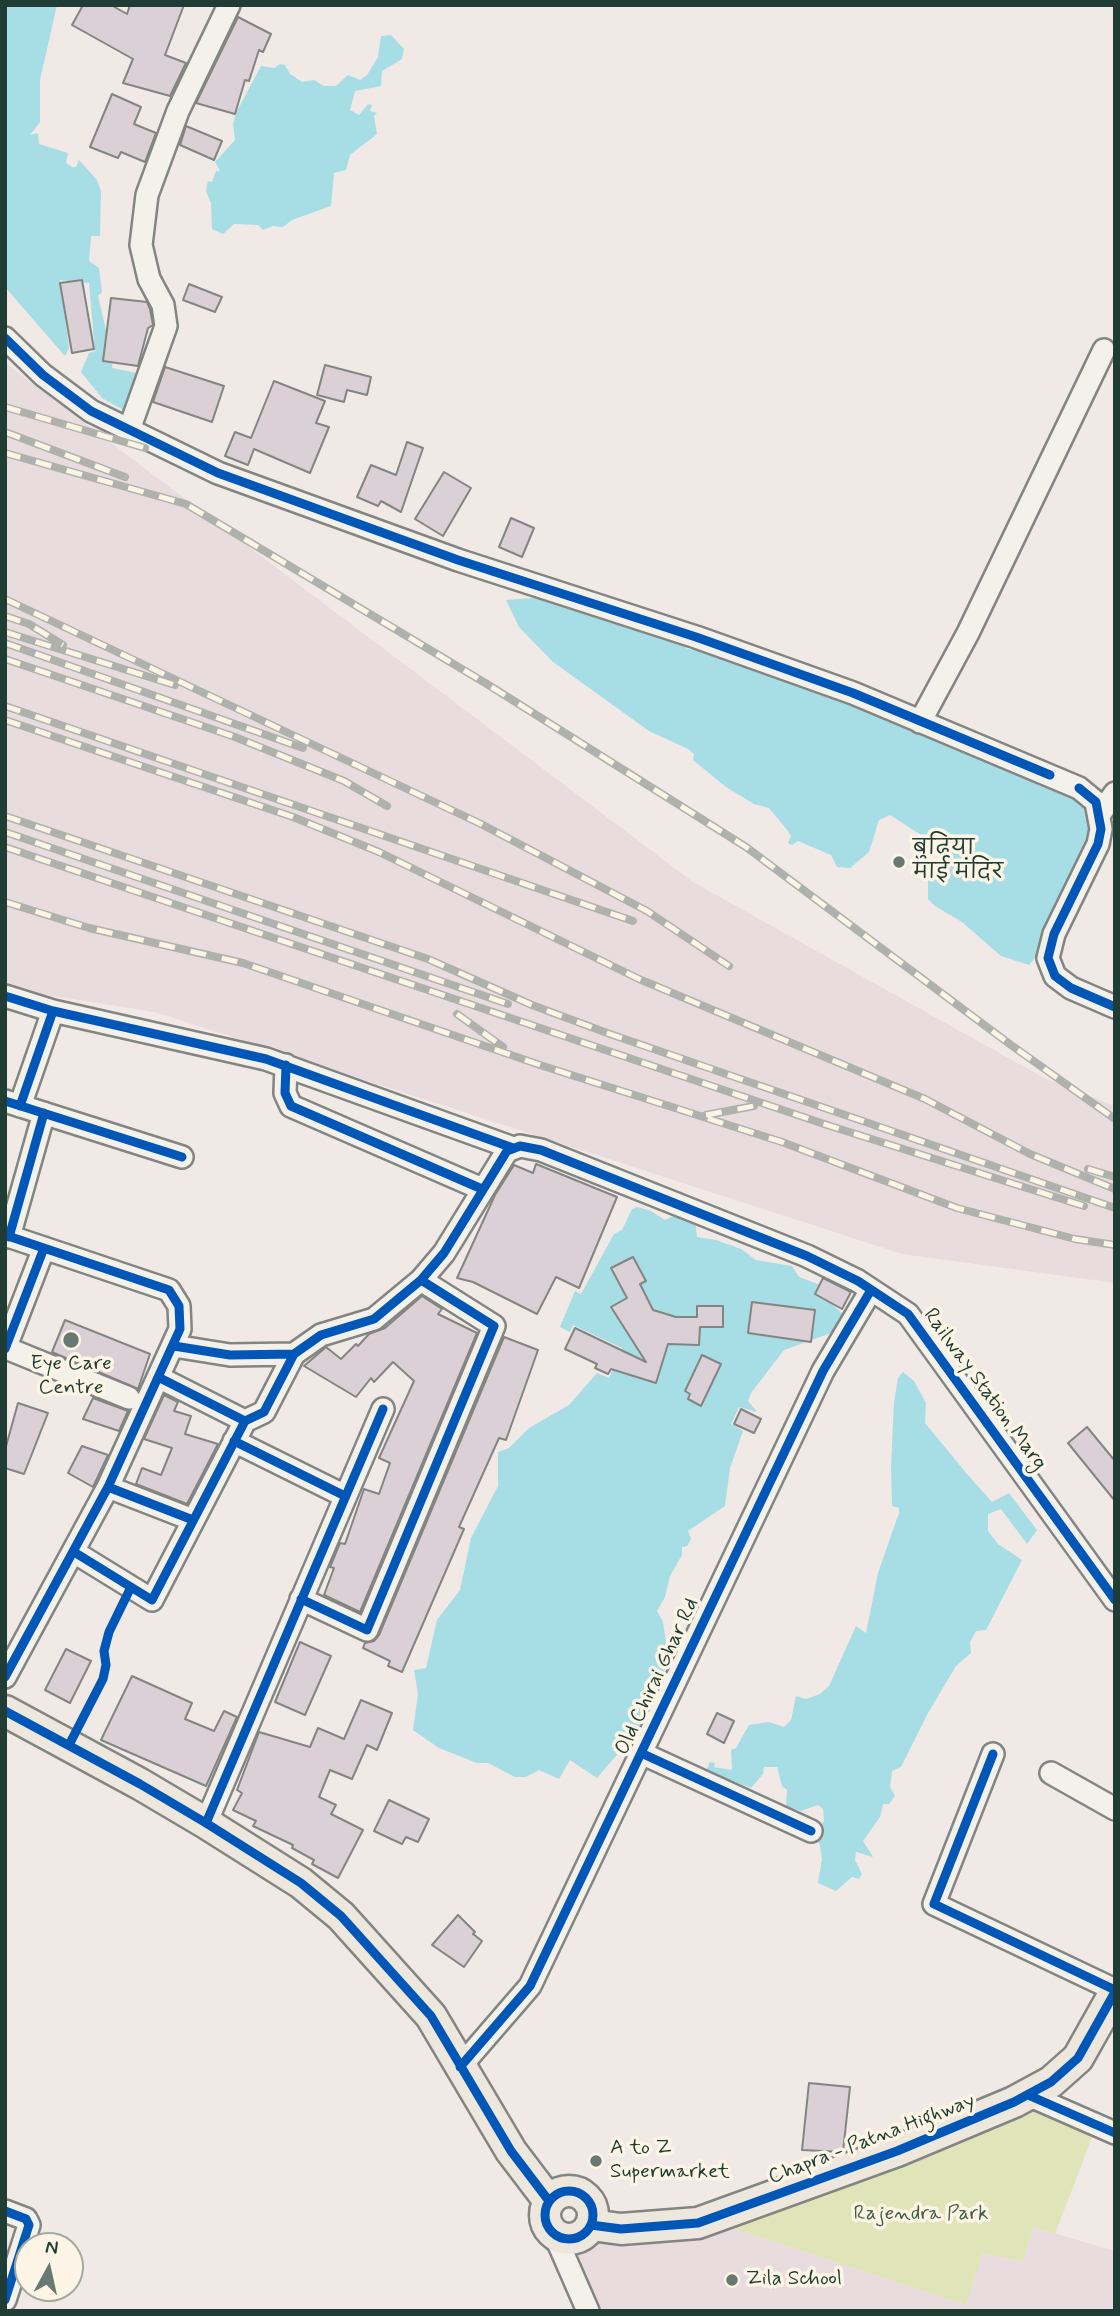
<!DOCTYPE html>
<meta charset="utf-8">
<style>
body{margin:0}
#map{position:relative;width:1120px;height:2316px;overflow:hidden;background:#f0e9e6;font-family:Mynerve,sans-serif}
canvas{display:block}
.frame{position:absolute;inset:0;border:7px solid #1f3d34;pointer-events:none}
.north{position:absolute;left:14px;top:2232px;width:70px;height:70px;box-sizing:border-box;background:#fcf5e5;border:2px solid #a4ab9e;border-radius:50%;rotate:8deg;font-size:19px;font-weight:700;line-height:28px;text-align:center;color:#1f3d34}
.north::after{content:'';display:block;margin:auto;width:24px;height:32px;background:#687972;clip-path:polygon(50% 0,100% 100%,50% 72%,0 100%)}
</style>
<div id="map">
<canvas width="1120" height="2316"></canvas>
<div class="frame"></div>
<div class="north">N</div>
</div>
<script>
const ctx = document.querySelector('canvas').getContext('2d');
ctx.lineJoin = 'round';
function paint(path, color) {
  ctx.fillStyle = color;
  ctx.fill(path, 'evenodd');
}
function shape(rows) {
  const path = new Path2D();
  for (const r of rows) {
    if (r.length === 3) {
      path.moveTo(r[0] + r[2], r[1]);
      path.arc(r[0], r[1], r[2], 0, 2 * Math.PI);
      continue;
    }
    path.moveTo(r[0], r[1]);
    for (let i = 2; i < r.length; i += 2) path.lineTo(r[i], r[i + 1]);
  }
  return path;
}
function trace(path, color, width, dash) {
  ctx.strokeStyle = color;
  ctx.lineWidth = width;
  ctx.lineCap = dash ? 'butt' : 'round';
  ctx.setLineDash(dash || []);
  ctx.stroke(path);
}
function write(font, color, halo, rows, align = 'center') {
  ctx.font = font + ' Mynerve,"Playpen Sans Deva",sans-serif';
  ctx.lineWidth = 7;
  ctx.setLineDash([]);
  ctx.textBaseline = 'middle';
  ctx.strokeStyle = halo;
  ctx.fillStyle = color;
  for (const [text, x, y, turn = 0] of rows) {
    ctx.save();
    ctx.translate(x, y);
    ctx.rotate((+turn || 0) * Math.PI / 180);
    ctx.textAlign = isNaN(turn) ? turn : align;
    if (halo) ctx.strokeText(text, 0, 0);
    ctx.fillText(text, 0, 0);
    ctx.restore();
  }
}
paint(shape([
 [5,363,693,882,1044,1078,1115,1106,1115,1283,902,1254,155,1012,41,994,5,982],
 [707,2220,966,2305,983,2253,1023,2262,1033,2227,1115,2251,1115,2311,589,2311,561,2249,591,2225]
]), '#e9dcdf');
paint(shape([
 [1029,2098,1096,2127,1055,2234,1033,2227,1023,2262,983,2253,966,2305,707,2220]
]), '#e0e5b9');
paint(shape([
 [5,5,57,5,40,80,40,122,30,135,38,133,39,144,68,153,66,163,72,167,76,167,79,160,97,180,101,191,100,236,91,236,89,261,99,268,102,292,98,296,113,360,112,368,137,373,125,411,102,398,81,372,89,353,95,351,89,283,60,280,69,348,65,356,5,287],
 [391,35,404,49,402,59,382,71,381,86,355,91,350,110,359,115,368,104,372,105,370,111,377,113,374,116,377,134,350,155,346,170,334,173,331,206,292,220,283,227,273,226,263,230,258,225,234,224,223,234,212,229,211,203,206,191,208,181,212,182,216,171,220,171,215,162,235,140,233,124,236,113,261,66,274,68,280,64,285,65,290,74,302,82,314,80,324,86,336,86,348,75,360,80,367,75,378,57,381,36],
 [534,598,555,600,678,642,688,649,722,655,832,696,1087,800,1095,831,1047,924,1035,958,1029,965,1001,956,962,922,935,906,928,899,928,881,940,858,936,848,929,840,890,815,879,820,869,852,850,868,837,867,831,855,798,841,792,845,788,843,791,836,788,831,769,808,754,804,726,787,693,760,694,754,688,749,649,731,553,662,519,627,506,600],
 [637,1207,651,1211,665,1220,680,1213,695,1220,697,1237,716,1240,741,1249,756,1260,792,1266,799,1277,818,1284,823,1285,827,1281,830,1269,863,1286,851,1304,856,1287,844,1281,832,1304,845,1316,842,1329,784,1350,751,1393,748,1401,757,1412,739,1407,731,1424,743,1431,730,1468,725,1506,688,1531,691,1539,687,1546,682,1547,682,1555,670,1576,665,1597,657,1611,663,1622,669,1664,659,1680,660,1688,654,1694,644,1723,597,1778,570,1760,559,1779,539,1770,526,1777,515,1777,488,1763,477,1763,439,1748,413,1730,418,1694,414,1670,426,1668,437,1620,460,1590,471,1538,498,1486,498,1452,509,1448,529,1428,569,1405,597,1373,609,1378,622,1348,573,1325,570,1332,560,1327,575,1291,581,1294,614,1234,622,1230,632,1209],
 [903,1372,914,1381,926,1403,925,1423,967,1474,992,1502,1009,1493,1037,1530,1027,1544,1001,1509,988,1514,988,1531,998,1544,1022,1560,986,1630,976,1631,970,1642,971,1653,956,1666,928,1713,901,1767,892,1771,890,1787,895,1796,889,1804,883,1804,880,1817,863,1841,873,1857,856,1852,855,1860,862,1874,859,1879,852,1877,836,1891,818,1883,822,1859,817,1829,824,1821,823,1809,818,1805,801,1811,786,1807,787,1790,782,1786,777,1767,764,1767,763,1774,751,1788,706,1771,710,1762,715,1763,714,1767,732,1770,731,1750,736,1748,749,1725,769,1722,784,1727,791,1720,796,1696,806,1699,820,1694,829,1686,856,1626,866,1633,878,1573,899,1513,899,1508,892,1506,891,1467,894,1402,898,1378]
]), '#a7dde5');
const building = shape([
 [83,5,111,5,127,14,130,5,184,5,165,55,186,63,170,96,123,83,133,59,72,25,83,5],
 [238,17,271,34,263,52,259,50,249,81,245,80,235,114,196,103,238,17],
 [112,94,141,107,134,124,156,133,145,162,121,152,118,158,90,147,112,94],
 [186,126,222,141,214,160,180,145,186,126],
 [82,280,94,349,72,353,60,283,82,280],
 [189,284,222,297,215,312,183,300,189,284],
 [111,298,147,302,150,309,153,325,148,328,138,366,103,361,111,298],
 [325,365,371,377,367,395,347,390,344,402,317,395,325,365],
 [165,367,224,386,212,422,153,402,165,367],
 [274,381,325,401,316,423,329,427,310,473,254,449,248,465,225,456,235,432,251,438,274,381],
 [407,442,423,448,401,512,381,501,378,506,357,497,371,465,396,475,407,442],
 [444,472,471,488,443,536,415,519,444,472],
 [511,518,534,528,522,557,499,547,511,518],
 [536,1164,617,1197,579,1288,556,1277,537,1314,473,1282,457,1278,495,1195,514,1165,533,1173,536,1164],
 [633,1257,646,1281,640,1284,653,1310,676,1317,697,1317,697,1306,723,1306,723,1327,700,1327,699,1345,668,1344,656,1383,611,1369,608,1374,595,1368,597,1364,565,1349,575,1328,646,1362,611,1307,627,1298,611,1268,633,1257],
 [823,1278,851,1292,842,1309,815,1294,823,1278],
 [422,1296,442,1309,438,1314,477,1333,360,1612,324,1595,334,1568,330,1567,340,1543,345,1544,364,1489,379,1494,390,1463,379,1458,414,1381,393,1362,374,1382,371,1378,356,1397,304,1366,326,1347,341,1359,356,1344,358,1346,369,1334,385,1328,422,1296],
 [752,1302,815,1310,811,1342,748,1333,752,1302],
 [65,1320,150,1354,138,1389,52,1352,65,1320],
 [504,1337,538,1350,506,1440,499,1438,459,1527,464,1529,402,1672,388,1666,390,1661,363,1648,365,1643,374,1641,379,1635,504,1337],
 [702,1355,721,1364,701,1406,688,1399,690,1394,685,1391,702,1355],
 [164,1395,178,1402,174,1411,191,1416,185,1434,218,1444,187,1504,136,1484,142,1468,161,1475,172,1448,144,1439,164,1395],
 [93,1398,128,1411,119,1431,83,1419,93,1398],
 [18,1403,48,1413,24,1474,5,1468,5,1450,18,1403],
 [741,1409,761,1419,754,1433,734,1424,741,1409],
 [1087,1427,1115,1461,1115,1501,1068,1443,1087,1427],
 [82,1446,108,1455,93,1487,68,1473,82,1446],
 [300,1642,331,1656,305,1715,275,1702,300,1642],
 [66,1649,91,1661,70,1703,45,1690,66,1649],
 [132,1676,192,1703,185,1719,214,1731,224,1711,237,1717,206,1786,101,1740,132,1676],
 [361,1700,392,1713,377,1750,367,1745,352,1779,330,1770,319,1797,336,1805,331,1814,363,1830,338,1878,312,1864,314,1860,292,1848,293,1845,253,1826,256,1821,233,1810,242,1793,237,1790,259,1732,310,1747,318,1728,344,1739,361,1700],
 [717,1713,734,1721,724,1743,707,1734,717,1713],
 [389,1800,429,1819,418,1842,406,1837,402,1844,374,1831,389,1800],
 [458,1915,475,1932,473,1934,482,1941,464,1967,432,1945,458,1915],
 [809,2083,850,2087,843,2152,802,2150,809,2083]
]);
paint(building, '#dbd0d6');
trace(building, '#838582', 2);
const minor = shape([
 [5,338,43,375,91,411,218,473,458,560,696,637,853,693,1079,788,1096,802,1101,829,1098,844,1054,934,1048,958,1055,976,1071,988,1115,1007],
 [129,430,166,326,163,305,149,279,141,245,147,195,178,111,229,5],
 [920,722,968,633,1104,350],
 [1100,814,1115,793],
 [5,996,53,1011,266,1059,513,1148],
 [286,1065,285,1093,291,1106,482,1189],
 [5,1101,182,1157],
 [20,1106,53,1011],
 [5,1235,169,1290,179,1306,180,1329,108,1487,5,1677],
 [9,1237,44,1113],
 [174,1346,230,1355,294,1354,321,1335,374,1319,421,1280,444,1253,507,1151,520,1146,541,1150,807,1256,858,1281,908,1314,1115,1600],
 [6,1348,129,1398],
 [5,1349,44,1248],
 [160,1378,245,1421],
 [234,1441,345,1496],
 [108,1487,193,1520],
 [74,1552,152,1600,245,1421,264,1412,294,1354],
 [301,1599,367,1630,494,1326,421,1280],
 [641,1753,811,1831],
 [993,1754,934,1904,1115,1990],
 [1051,1773,1115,1809],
 [206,1823,383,1409],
 [460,2067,530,1986,823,1371,871,1290],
 [1028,2095,1115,2133],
 [5,2211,26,2219,29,2225,5,2300],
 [554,2233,588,2311]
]);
const highway = shape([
 [5,1711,140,1784,206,1823,301,1883,341,1916,431,2016,511,2151,549,2201],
 [569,2215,24],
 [591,2225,621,2229,698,2223,897,2151,1014,2102,1051,2082,1078,2058,1115,1992]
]);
trace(minor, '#838582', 26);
trace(highway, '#838582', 35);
trace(minor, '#f4f1eb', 21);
trace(highway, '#ede7de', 30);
const rail = shape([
 [5,407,145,448],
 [5,432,125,477],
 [5,453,186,504,487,684,746,847,1011,1045,1115,1119],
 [5,599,481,824,647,911,729,966],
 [5,616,29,624,63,645],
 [5,632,175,685],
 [5,643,303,748],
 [5,659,235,737,344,781,387,806],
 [5,706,633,921],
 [5,720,293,817,379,852,639,979,925,1099,1030,1154,1115,1189],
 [5,816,428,959,532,1005,610,1034,1115,1208],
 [5,832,508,1004],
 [5,847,827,1125,1084,1206],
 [5,902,89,928,243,963,543,1066,782,1142,957,1208,1075,1239,1115,1245],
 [457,1014,503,1047],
 [706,1115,754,1106],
 [1088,1169,1115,1177]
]);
trace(rail, '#afb1ac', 8);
trace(rail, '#fcf5e5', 5, [16]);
trace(shape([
 [5,338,43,375,91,411,218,473,458,560,696,637,853,693,1050,775],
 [1079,788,1096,802,1101,829,1098,844,1054,934,1048,958,1055,976,1071,988,1115,1007],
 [5,996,53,1011,266,1059,513,1148],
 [286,1065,285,1093,291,1106,482,1189],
 [5,1101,182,1157],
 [20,1106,53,1011],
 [5,1235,169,1290,179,1306,180,1329,108,1487,5,1677],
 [9,1237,44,1113],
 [174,1346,230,1355,294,1354,321,1335,374,1319,421,1280,444,1253,507,1151,520,1146,541,1150,807,1256,858,1281,908,1314,1115,1600],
 [5,1349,44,1248],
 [160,1378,245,1421],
 [234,1441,345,1496],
 [108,1487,193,1520],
 [74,1552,152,1600,245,1421,264,1412,294,1354],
 [301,1599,367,1630,494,1326,421,1280],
 [5,1711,140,1784,206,1823,301,1883,341,1916,431,2016,511,2151,549,2201],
 [69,1745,103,1679,106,1665,104,1651,109,1632,131,1587],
 [641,1753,811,1831],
 [993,1754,934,1904,1115,1990],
 [206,1823,383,1409],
 [460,2067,530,1986,823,1371,871,1290],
 [1028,2095,1115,2133],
 [569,2215,24],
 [5,2211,26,2219,29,2225,5,2300],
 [591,2225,621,2229,698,2223,897,2151,1014,2102,1051,2082,1078,2058,1115,1992]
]), '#0057b8', 9);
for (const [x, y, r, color] of [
 [899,862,7,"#687972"],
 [71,1340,9,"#687972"],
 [596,2161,7,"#687972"],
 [732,2280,7,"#687972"]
]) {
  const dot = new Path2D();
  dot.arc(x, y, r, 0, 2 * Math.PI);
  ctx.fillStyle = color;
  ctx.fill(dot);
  trace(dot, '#fcf5e5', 2.5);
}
write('21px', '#1f3d34', '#fcf5e5', [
 ["बुढ़िया",913,850],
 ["माई मंदिर",913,874],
 ["Eye Care",71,1365,"center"],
 ["Centre",71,1389,"center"],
 ["A to Z",610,2149],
 ["Supermarket",610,2173],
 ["Zila School",746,2280]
], 'left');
write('21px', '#1f3d34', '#fcf5e5', [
 ["Railway Station Marg",984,1390,54],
 ["Old Chirai Ghar Rd",658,1677,-65],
 ["Chapra - Patna Highway",872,2140,-21]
]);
write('21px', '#435e47', '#fcf5e5', [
 ["Rajendra Park",921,2215]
]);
</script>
